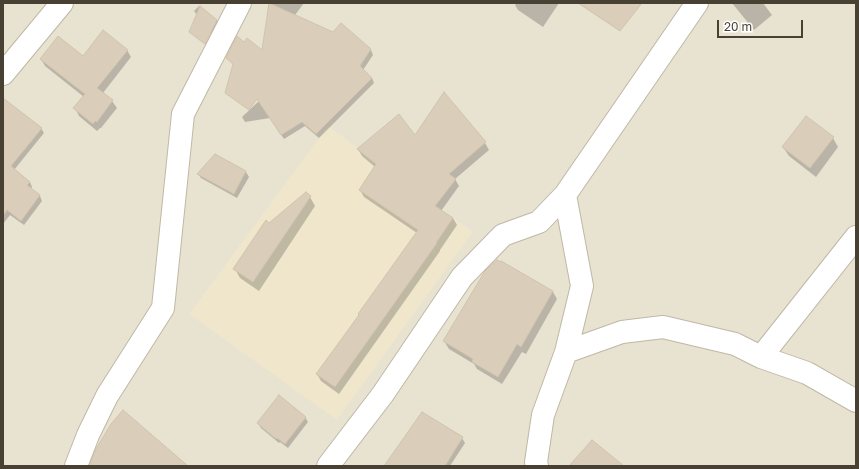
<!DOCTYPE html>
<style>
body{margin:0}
#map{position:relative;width:859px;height:469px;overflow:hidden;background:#f4f0e4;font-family:"Golos Text",sans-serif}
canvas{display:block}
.frame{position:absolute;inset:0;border:4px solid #474033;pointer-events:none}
.scale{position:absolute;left:717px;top:20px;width:86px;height:18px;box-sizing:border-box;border:2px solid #474033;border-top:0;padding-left:5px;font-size:12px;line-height:14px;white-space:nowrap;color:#474033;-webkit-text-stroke:3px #fff;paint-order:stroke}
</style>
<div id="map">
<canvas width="859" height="469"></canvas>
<div class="frame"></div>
<div class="scale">20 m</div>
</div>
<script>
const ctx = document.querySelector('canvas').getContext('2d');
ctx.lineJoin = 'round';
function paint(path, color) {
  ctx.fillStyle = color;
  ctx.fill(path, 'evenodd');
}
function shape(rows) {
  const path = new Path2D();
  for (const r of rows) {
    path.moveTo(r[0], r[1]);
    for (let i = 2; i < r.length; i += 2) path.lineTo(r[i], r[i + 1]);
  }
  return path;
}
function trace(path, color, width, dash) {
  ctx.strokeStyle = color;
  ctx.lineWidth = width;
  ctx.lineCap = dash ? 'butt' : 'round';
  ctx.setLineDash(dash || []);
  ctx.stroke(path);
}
paint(shape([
 [3,3,856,3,856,466,3,466]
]), '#e8e2d1');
paint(shape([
 [328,126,473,232,337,420,189,314]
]), '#efe6cc');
paint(shape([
 [270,3,304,3,295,15,334,33,341,24,371,50,373,55,363,70,372,78,374,83,319,138,305,126,284,139,270,118,245,122,242,117,260,100,245,43,262,52],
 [517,3,559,3,543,27,518,10,515,5],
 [732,3,763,3,772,15,754,30],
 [199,6,217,21,219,25,213,37,194,11],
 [127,50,131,57,103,93,112,101,117,108,101,128,100,128,97,131,79,116,75,108,84,97,45,66,41,59,83,58],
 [3,113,41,128,44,133,14,170,30,182,32,187,31,189,40,196,42,201,24,225,10,215,3,224],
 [415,136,485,143,489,150,455,179,459,186,441,211,453,218,457,225,440,250,440,251,339,394,321,381,317,374,417,233,364,197,360,190,375,167,362,156,358,149],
 [833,138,838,147,816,177,789,156,783,147],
 [215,155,246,172,249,177,237,198,201,178,198,174],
 [310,197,315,206,259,291,240,278,235,269,269,224],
 [502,262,553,292,557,299,526,354,522,352,502,384,477,369,474,364,449,349,444,341],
 [305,417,308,422,288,448,280,442,279,443,261,428,258,423],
 [462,438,465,443,450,466,385,466]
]), '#0003');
const building = shape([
 [269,3,333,32,341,23,371,49,360,66,372,78,316,134,302,122,281,135,257,99,249,110,225,93,233,64,226,58,237,36,244,42,247,38,262,50,269,3],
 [578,3,642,3,620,31,578,3],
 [200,6,217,20,205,44,189,32,200,6],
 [103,30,128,50,97,88,113,100,97,122,95,121,93,124,73,108,85,94,40,59,58,36,83,56,103,30],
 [444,92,486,142,449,174,456,179,435,206,453,218,436,243,437,243,335,387,316,374,359,315,358,314,418,230,359,190,376,164,357,149,399,114,415,135,444,92],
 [3,98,42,128,11,166,30,182,27,185,40,195,21,221,7,210,3,216,3,98],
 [806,116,834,137,810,168,782,147,806,116],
 [215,154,246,171,234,194,197,174,215,154],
 [306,192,311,196,253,282,233,269,266,220,269,223,306,192],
 [497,260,501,262,501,261,553,291,521,347,517,344,498,377,472,362,473,359,443,341,485,271,497,260],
 [279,395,306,417,285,444,277,438,276,439,257,423,279,395],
 [123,410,188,466,89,466,96,449,111,424,123,410],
 [422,412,463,437,445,466,384,466,422,412],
 [592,440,624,466,569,466,592,440]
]);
paint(building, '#dacebb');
trace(building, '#d2c4ab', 1);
const minor = shape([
 [3,74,62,3],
 [566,352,622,332,663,327,735,344,761,357,807,373,856,401],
 [761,357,856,237],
 [76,466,88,435,107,396,163,308,183,114,240,3],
 [328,466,383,394,462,277,503,235,539,222,565,195],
 [537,466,536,462,543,415,566,352,582,286,565,195,697,3]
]);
trace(minor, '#c0b8a6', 24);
trace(minor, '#fff', 22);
</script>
